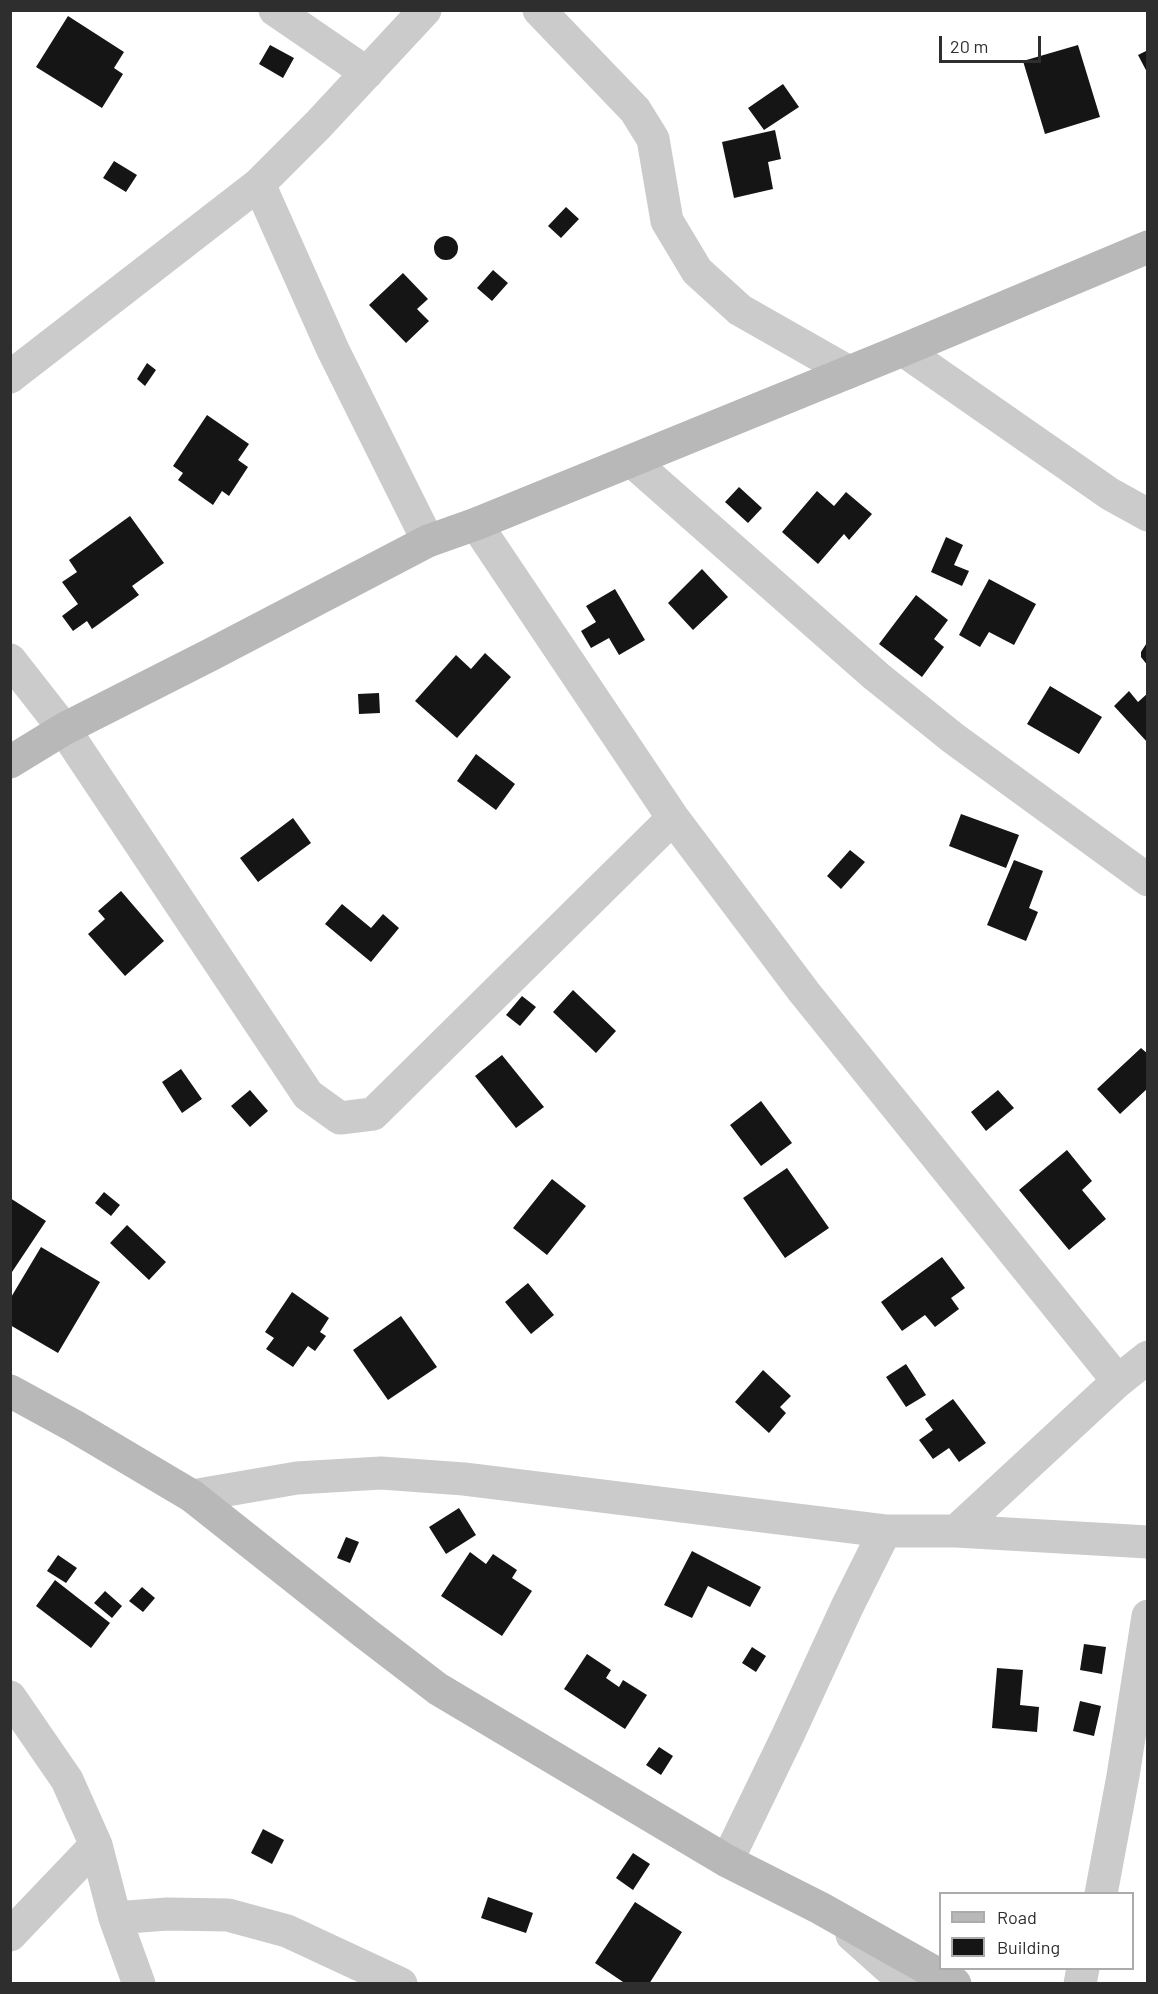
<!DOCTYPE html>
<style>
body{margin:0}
#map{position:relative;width:1158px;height:1994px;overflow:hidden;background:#fff;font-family:Barlow,sans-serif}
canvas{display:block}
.frame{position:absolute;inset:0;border:12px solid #2e2e2e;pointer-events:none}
.legend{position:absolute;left:939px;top:1892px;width:195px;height:78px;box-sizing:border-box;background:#fff;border:2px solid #ababab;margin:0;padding:8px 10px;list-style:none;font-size:18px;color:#2e2e2e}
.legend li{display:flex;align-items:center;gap:12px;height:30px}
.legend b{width:30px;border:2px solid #ababab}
.scale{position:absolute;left:939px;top:36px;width:102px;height:27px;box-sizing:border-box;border:3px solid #2e2e2e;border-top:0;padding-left:8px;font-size:18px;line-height:21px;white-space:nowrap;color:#2e2e2e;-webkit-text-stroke:4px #fff;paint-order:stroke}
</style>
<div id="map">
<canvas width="1158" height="1994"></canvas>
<div class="frame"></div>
<ul class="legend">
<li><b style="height:8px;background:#b8b8b8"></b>Road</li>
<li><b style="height:16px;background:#151515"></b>Building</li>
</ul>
<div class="scale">20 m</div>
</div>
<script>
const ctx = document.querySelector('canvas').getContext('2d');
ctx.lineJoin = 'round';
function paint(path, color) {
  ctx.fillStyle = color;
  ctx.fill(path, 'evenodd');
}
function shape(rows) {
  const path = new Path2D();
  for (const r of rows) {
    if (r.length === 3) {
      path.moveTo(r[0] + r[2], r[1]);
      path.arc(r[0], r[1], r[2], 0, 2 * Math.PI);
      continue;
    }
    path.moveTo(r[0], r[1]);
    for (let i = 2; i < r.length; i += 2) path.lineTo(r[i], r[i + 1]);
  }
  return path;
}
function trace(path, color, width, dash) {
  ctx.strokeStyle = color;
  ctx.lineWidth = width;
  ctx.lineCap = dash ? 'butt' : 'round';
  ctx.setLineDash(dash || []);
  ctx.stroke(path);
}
paint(shape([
 [68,16,124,52,114,68,123,74,102,108,36,67],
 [270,45,294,58,283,78,259,64],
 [1078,45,1100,117,1045,134,1023,61],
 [1148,50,1148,74,1138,55],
 [783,84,799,107,764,130,748,108],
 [775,130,781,159,768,162,773,189,734,198,722,142],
 [114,161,137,175,126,192,103,178],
 [566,207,579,219,561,238,548,226],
 [446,248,12],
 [493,270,508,283,492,301,477,288],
 [403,273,428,299,417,309,429,321,406,343,369,305],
 [147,363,156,370,145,386,137,379],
 [207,415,249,444,238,460,248,467,229,496,222,491,213,505,178,480,183,473,173,466],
 [739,487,762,508,748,523,725,502],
 [817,491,834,506,846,492,872,514,849,540,844,534,818,564,782,532],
 [130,516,164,563,132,586,139,595,92,629,87,621,73,631,62,616,78,604,62,582,77,572,69,560],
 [946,537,963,545,954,565,969,571,962,586,931,572],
 [702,569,728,597,693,630,668,603],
 [989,579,1036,604,1014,645,989,632,980,647,959,635],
 [615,589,645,640,619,655,609,638,591,648,581,631,596,622,586,606],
 [916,595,948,620,934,639,944,647,922,677,879,644],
 [1148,641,1148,666,1141,657,1141,652],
 [485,653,511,677,457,738,415,701,456,655,471,669],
 [1050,686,1102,717,1079,754,1027,724],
 [1129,691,1138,702,1148,693,1148,743,1114,706],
 [379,693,380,713,359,714,358,694],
 [476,754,515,784,496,810,457,781],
 [961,814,1019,835,1006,868,949,846],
 [293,818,311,843,258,882,240,858],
 [850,850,865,862,841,889,827,876],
 [1014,860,1043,871,1029,908,1038,912,1026,941,987,925],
 [121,891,164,941,125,976,88,934,105,919,98,911],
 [342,904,371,928,383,914,399,928,371,962,325,924],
 [573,990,616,1031,596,1053,553,1012],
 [522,996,536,1007,520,1026,506,1015],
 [1141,1048,1148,1054,1148,1088,1120,1114,1097,1089],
 [502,1055,544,1107,516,1128,475,1076],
 [181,1069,202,1099,182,1113,162,1082],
 [250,1090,268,1111,250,1127,231,1106],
 [998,1090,1014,1108,986,1131,971,1112],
 [761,1101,792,1143,761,1166,730,1125],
 [1067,1150,1092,1181,1082,1190,1106,1219,1069,1250,1019,1190],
 [787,1168,829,1228,785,1258,743,1198],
 [552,1179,586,1206,547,1255,513,1228],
 [104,1192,120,1205,111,1216,95,1203],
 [10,1198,46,1221,10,1275],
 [127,1225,166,1262,149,1280,110,1243],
 [41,1247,100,1282,58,1353,10,1325,10,1299],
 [942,1257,965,1288,951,1298,959,1309,935,1327,925,1315,902,1331,881,1302],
 [528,1283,554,1315,531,1334,505,1302],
 [292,1292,329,1318,320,1332,326,1336,315,1351,308,1346,293,1367,266,1349,274,1338,265,1332],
 [401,1316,437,1367,388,1400,353,1350],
 [906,1364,926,1395,906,1407,886,1377],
 [763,1370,791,1396,780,1407,786,1413,769,1433,735,1402],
 [953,1399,986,1443,959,1462,949,1448,933,1459,919,1440,933,1430,925,1419],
 [459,1508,476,1535,446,1554,429,1527],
 [346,1537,359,1542,350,1563,337,1558],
 [692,1551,761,1587,750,1607,708,1586,692,1618,664,1605],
 [470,1552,486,1564,493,1554,517,1570,512,1578,532,1591,502,1636,441,1596],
 [58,1555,77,1568,66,1583,47,1571],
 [55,1580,110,1623,91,1648,36,1606],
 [142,1587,155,1598,143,1612,129,1601],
 [105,1591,122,1606,112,1618,94,1603],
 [1084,1644,1106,1647,1102,1674,1080,1670],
 [752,1647,766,1656,756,1672,742,1663],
 [587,1654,611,1670,606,1678,619,1687,623,1680,647,1695,625,1729,564,1689],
 [997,1668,1023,1670,1020,1705,1039,1707,1037,1732,992,1728],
 [1080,1701,1101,1706,1094,1736,1073,1731],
 [659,1747,673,1756,661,1775,646,1765],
 [263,1829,284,1840,272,1864,251,1853],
 [633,1853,650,1864,633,1890,616,1878],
 [488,1897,533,1913,526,1933,481,1918],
 [635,1902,682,1932,649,1984,626,1984,595,1963]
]), '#151515');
trace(shape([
 [275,10,367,73],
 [539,10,635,110,653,139,667,221,697,271,740,310,849,372],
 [259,184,333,350,428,541],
 [903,350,1110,494,1148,515],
 [10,377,259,184,318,125,425,10],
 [632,461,876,676,953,738,1148,880],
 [476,524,673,818,804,992,1118,1381],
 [10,660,64,729,308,1095,340,1118,373,1114,673,818],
 [1148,1357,1118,1381,956,1531,1148,1542],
 [192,1496,297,1478,381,1473,464,1479,885,1531],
 [10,1697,67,1780,96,1845,115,1918,139,1984],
 [727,1861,788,1735,847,1607,885,1531,956,1531],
 [1101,1894,1123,1776,1148,1616],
 [115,1918,167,1914,228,1915,287,1931,401,1984],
 [10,1935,96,1845],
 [852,1935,907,1984],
 [1080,1984,1083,1968]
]), '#cbcbcb', 33);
trace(shape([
 [10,762,64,729,210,655,428,541,476,524,903,350,1148,247],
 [10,1391,74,1426,192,1496,365,1633,438,1689,727,1861,820,1908,955,1984]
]), '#b8b8b8', 33);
</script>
